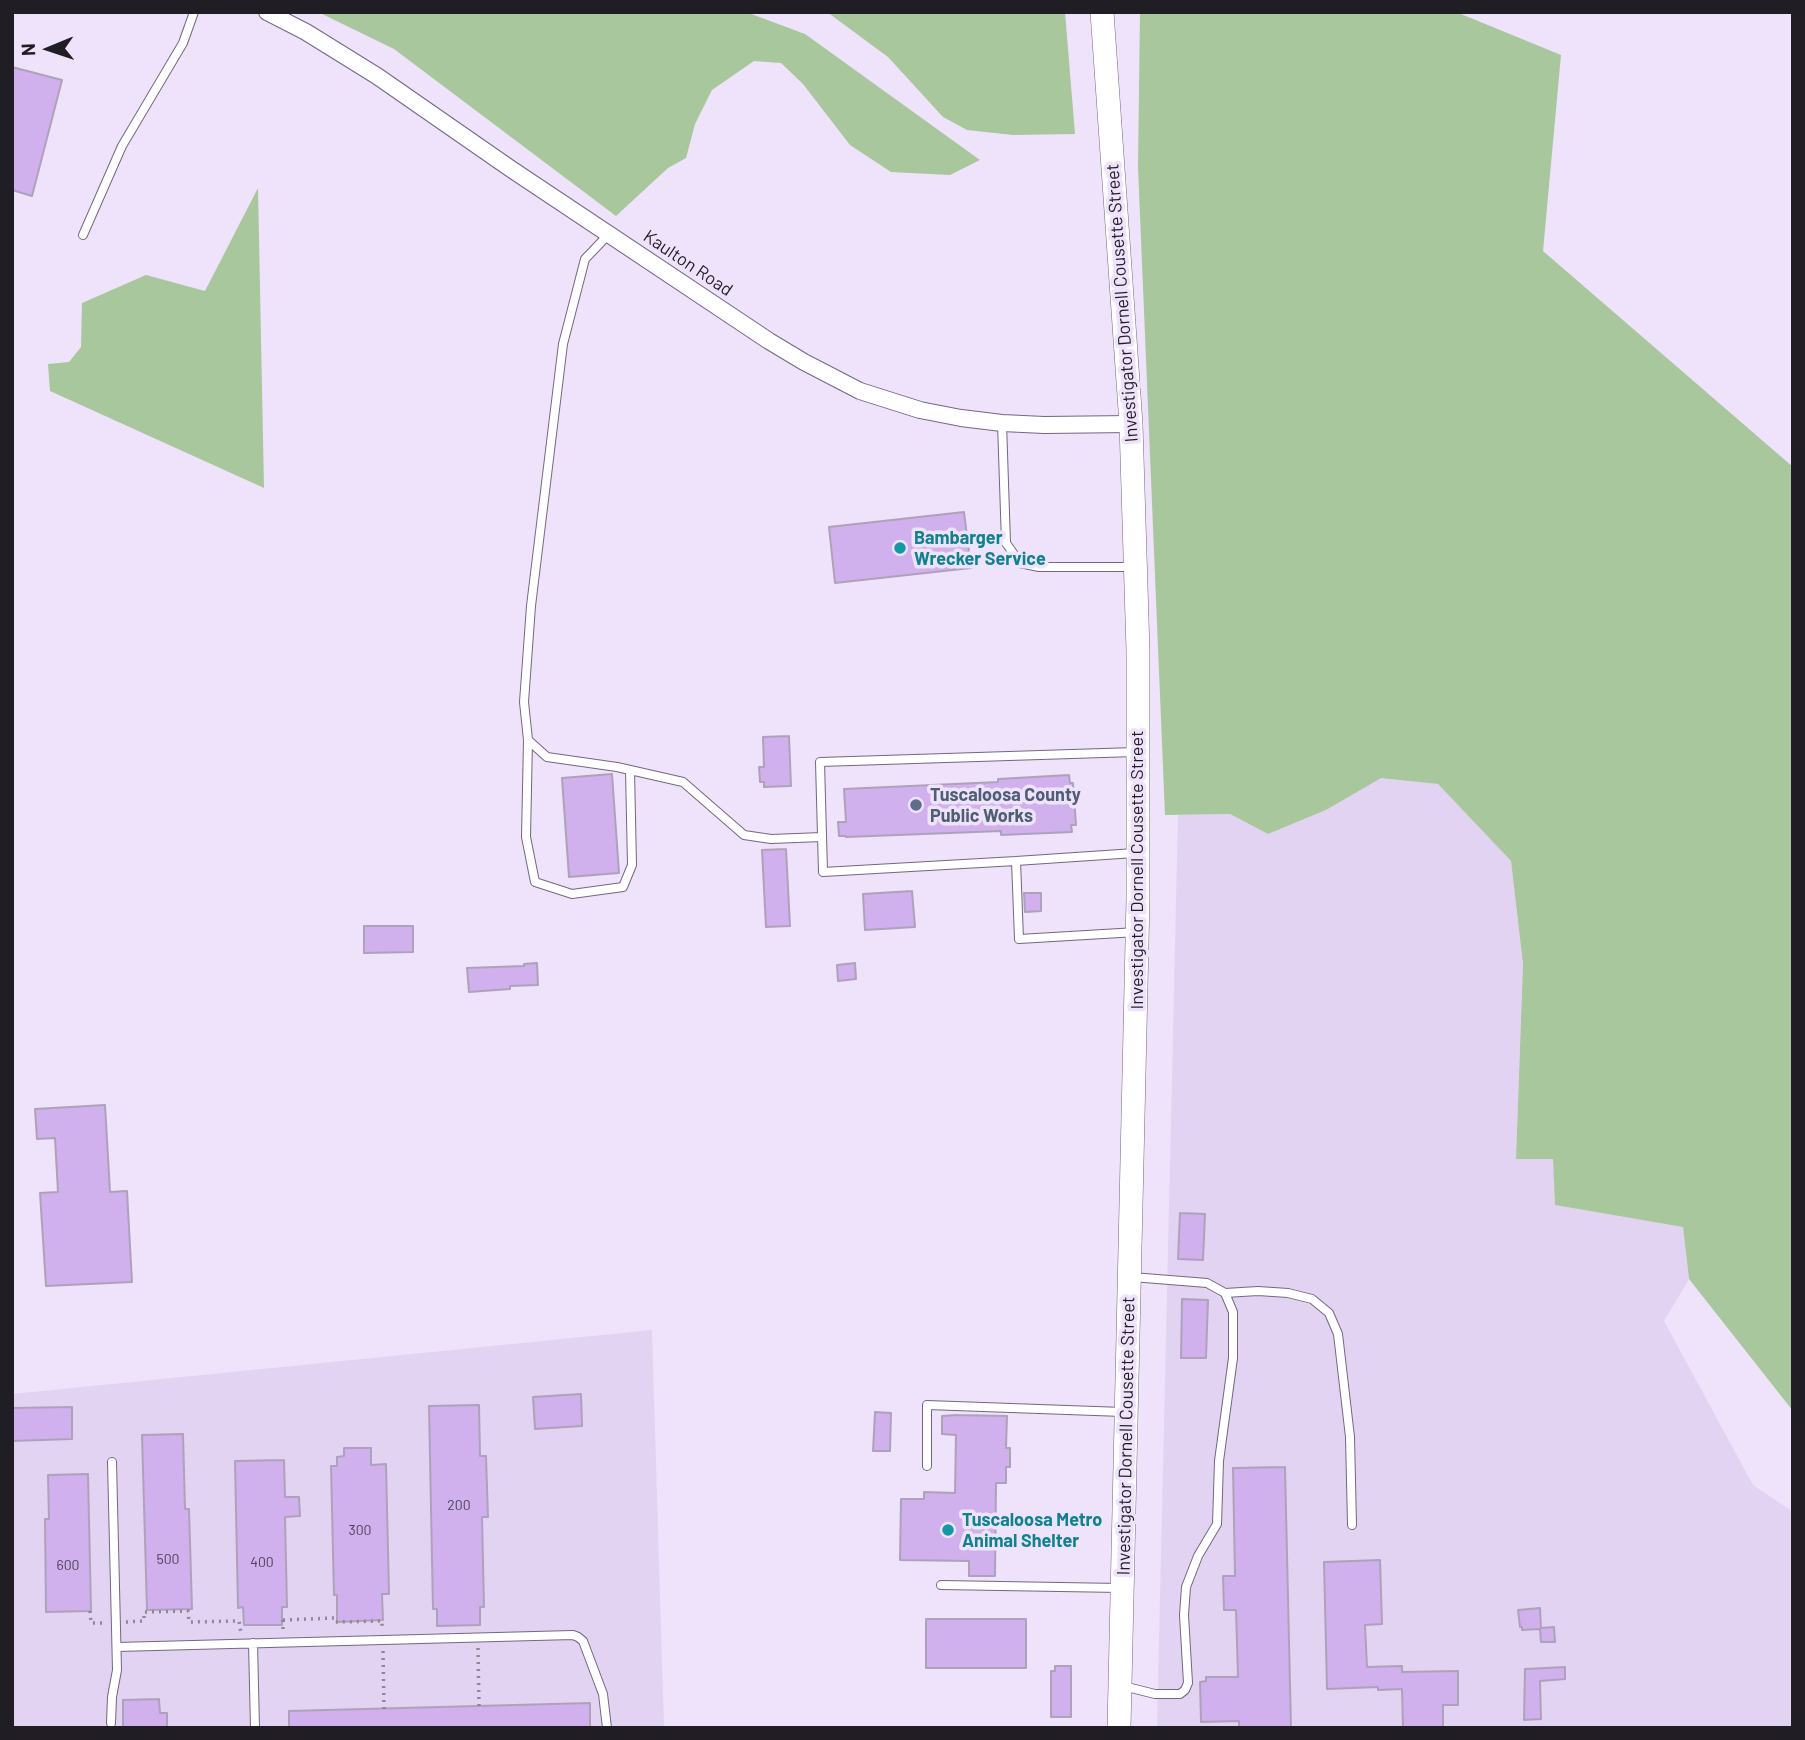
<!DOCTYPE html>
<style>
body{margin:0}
#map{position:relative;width:1805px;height:1740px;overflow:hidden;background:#efe2fb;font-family:Barlow,sans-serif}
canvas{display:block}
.frame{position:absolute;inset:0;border:14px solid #211d25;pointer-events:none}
.north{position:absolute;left:14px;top:14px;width:70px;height:70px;-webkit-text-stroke:5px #efe2fb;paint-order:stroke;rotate:268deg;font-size:19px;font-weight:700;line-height:28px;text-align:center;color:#211d25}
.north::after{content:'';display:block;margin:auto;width:24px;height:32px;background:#211d25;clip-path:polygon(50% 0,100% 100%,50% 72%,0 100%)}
</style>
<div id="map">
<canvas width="1805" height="1740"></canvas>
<div class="frame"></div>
<div class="north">N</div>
</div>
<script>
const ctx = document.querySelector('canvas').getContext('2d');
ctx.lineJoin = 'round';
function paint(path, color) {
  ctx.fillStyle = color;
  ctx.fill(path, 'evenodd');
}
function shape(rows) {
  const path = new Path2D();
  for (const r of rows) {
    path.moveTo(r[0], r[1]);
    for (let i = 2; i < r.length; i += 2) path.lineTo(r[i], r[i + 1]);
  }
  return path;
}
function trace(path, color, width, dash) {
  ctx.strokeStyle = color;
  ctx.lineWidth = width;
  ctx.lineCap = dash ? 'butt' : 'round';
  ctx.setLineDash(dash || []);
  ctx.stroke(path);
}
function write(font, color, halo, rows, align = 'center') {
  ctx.font = font + ' Barlow,sans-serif';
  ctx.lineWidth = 7;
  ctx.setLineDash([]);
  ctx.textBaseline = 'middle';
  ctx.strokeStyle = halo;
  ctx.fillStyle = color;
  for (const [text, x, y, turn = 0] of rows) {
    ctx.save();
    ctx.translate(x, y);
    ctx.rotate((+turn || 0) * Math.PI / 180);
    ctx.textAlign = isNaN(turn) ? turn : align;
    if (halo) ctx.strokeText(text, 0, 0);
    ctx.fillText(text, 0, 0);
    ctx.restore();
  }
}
paint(shape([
 [1381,777,1438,784,1511,861,1523,964,1516,1159,1553,1159,1556,1205,1683,1227,1689,1279,1664,1321,1753,1485,1793,1512,1793,1728,1157,1728,1178,815,1230,814,1268,834,1326,810],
 [652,1330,664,1728,12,1728,12,1394]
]), '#e3d3f3');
paint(shape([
 [318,12,746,12,805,34,980,160,950,175,891,172,850,145,803,84,781,63,754,61,712,90,695,124,686,158,668,168,616,216,394,49],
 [827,12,1065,12,1075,134,1013,135,967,130,943,117,888,57],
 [1140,12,1456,12,1561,55,1543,251,1793,467,1793,1411,1689,1279,1683,1227,1555,1205,1553,1159,1516,1159,1523,964,1511,861,1438,784,1381,778,1326,810,1268,834,1230,814,1165,815,1138,167],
 [258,188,264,488,50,391,48,364,69,362,81,347,82,303,146,275,205,291]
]), '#a8c79c');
const building = shape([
 [12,67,62,80,32,196,12,190,12,67],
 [964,512,971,568,835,583,829,527,964,512],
 [789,736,791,786,764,787,764,782,760,782,759,767,764,767,763,737,789,736],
 [612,774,619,873,569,877,562,778,612,774],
 [1069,775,1070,783,1073,783,1076,825,1071,825,1072,832,1001,835,1001,831,846,837,846,836,839,836,838,822,846,822,844,789,998,782,998,779,1069,775],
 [786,849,790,926,766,927,762,850,786,849],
 [912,891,915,927,865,930,863,894,912,891],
 [1024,893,1041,893,1041,911,1025,912,1024,893],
 [364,926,413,926,413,952,364,953,364,926],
 [537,963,538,985,510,986,510,989,469,992,467,968,524,966,524,964,537,963],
 [855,963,856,979,838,981,837,965,855,963],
 [105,1105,110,1192,127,1191,132,1282,46,1286,40,1193,58,1192,55,1138,37,1139,35,1109,105,1105],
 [1180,1213,1205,1214,1203,1260,1178,1259,1180,1213],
 [1182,1299,1208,1300,1206,1358,1181,1358,1182,1299],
 [581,1394,582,1426,535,1429,533,1397,581,1394],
 [479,1405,480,1456,486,1456,487,1487,488,1517,482,1517,484,1607,480,1607,480,1625,437,1626,437,1609,433,1609,429,1406,479,1405],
 [72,1407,72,1439,12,1441,12,1408,72,1407],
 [875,1412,891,1413,890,1451,873,1451,875,1412],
 [957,1415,1007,1416,1006,1448,1010,1448,1010,1467,1006,1467,1006,1483,996,1483,995,1576,969,1576,969,1561,900,1560,901,1499,924,1499,924,1492,955,1493,956,1435,942,1434,942,1416,957,1415],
 [183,1434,185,1509,189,1509,192,1609,147,1610,142,1435,183,1434],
 [344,1448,371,1448,371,1465,386,1464,389,1594,382,1594,383,1620,337,1622,337,1595,334,1595,331,1466,337,1466,337,1457,344,1456,344,1448],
 [284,1460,285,1497,299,1497,300,1516,285,1517,287,1607,282,1607,282,1625,244,1625,243,1607,238,1608,235,1461,284,1460],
 [1285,1467,1291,1728,1239,1728,1239,1721,1201,1722,1200,1682,1206,1681,1206,1677,1238,1677,1236,1610,1224,1610,1223,1576,1235,1576,1233,1468,1285,1467],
 [88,1474,91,1611,46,1612,45,1519,49,1519,48,1475,88,1474],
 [1380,1560,1382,1624,1365,1625,1367,1667,1402,1666,1402,1672,1458,1671,1458,1705,1443,1705,1443,1728,1403,1728,1402,1689,1378,1690,1378,1687,1327,1689,1324,1562,1380,1560],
 [1540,1608,1541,1628,1554,1627,1555,1642,1541,1642,1540,1629,1522,1630,1522,1627,1520,1627,1518,1610,1540,1608],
 [926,1619,1026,1619,1026,1668,926,1668,926,1619],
 [1055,1666,1071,1666,1071,1717,1051,1717,1051,1671,1055,1671,1055,1666],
 [1565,1667,1565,1679,1540,1681,1541,1719,1524,1720,1525,1669,1565,1667],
 [159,1699,160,1713,167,1713,167,1728,123,1728,123,1700,159,1699],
 [590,1703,590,1728,289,1728,289,1711,590,1703]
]);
paint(building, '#d0b0ed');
trace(building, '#aea2ba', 2);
const lane = shape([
 [609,234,585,259,563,344,531,606,524,702,528,740,526,837,535,882,572,894,623,887,632,865,630,770],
 [83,235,122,146,183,43,194,12],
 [1002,423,1006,543,1020,563,1039,567,1132,567],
 [528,740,547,757,617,767,683,782,744,835,771,839,822,837],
 [1135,853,1016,861,1019,939,1137,932],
 [1016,861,823,872,820,762,1135,752],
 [1225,1293,1258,1291,1288,1293,1312,1299,1329,1313,1338,1334,1350,1437,1352,1525],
 [927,1466,927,1405,1123,1412],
 [941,1585,1120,1588],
 [253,1643,255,1728],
 [117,1647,573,1635,578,1637,583,1641,603,1694,607,1728],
 [1123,1686,1155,1694,1180,1694,1185,1690,1188,1683,1184,1615,1186,1587,1198,1556,1217,1524,1219,1461,1233,1358,1233,1312,1225,1293,1207,1283,1132,1277],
 [111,1723,112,1697,117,1670,112,1462]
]);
const street = shape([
 [267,12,306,32,377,76,511,169,769,341,804,362,860,391,920,410,961,418,1002,423,1044,425,1131,424]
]);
const secondary = shape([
 [1102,12,1131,424,1138,651,1138,899,1119,1728]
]);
trace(lane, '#73687d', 10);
trace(street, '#73687d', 18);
trace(secondary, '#73687d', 24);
trace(shape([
 [90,1611,91,1623,104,1623],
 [283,1620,283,1631],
 [283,1620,334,1618,335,1622,382,1621,382,1629],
 [126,1622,144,1621,144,1612,188,1611,189,1622,239,1621,241,1633],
 [478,1648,479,1706],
 [383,1651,384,1709]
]), '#8f8697', 3.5, [2, 5]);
trace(lane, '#fff', 8);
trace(street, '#fff', 16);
trace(secondary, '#fff', 23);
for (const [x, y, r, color] of [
 [900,548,7,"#0f9aa8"],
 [916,805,7,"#5c6f8a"],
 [948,1530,7,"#0f9aa8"]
]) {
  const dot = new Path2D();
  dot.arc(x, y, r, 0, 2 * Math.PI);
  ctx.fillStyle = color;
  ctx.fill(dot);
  trace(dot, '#efe2fb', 2.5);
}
write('14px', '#4d4257', null, [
 ["200",459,1505],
 ["300",360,1530],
 ["500",168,1559],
 ["400",262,1562],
 ["600",68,1565]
]);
write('18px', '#211d25', '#efe2fb', [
 ["Kaulton Road",688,263,34],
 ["Investigator Dornell Cousette Street",1122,303,-94],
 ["Investigator Dornell Cousette Street",1137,870,-90],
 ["Investigator Dornell Cousette Street",1126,1436,-89]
]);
write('bold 18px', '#0d838f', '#efe2fb', [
 ["Bambarger",914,538],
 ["Wrecker Service",914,559],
 ["Tuscaloosa Metro",962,1520],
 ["Animal Shelter",962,1541]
], 'left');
write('bold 18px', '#4e5e75', '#efe2fb', [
 ["Tuscaloosa County",930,795],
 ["Public Works",930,816]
], 'left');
</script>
